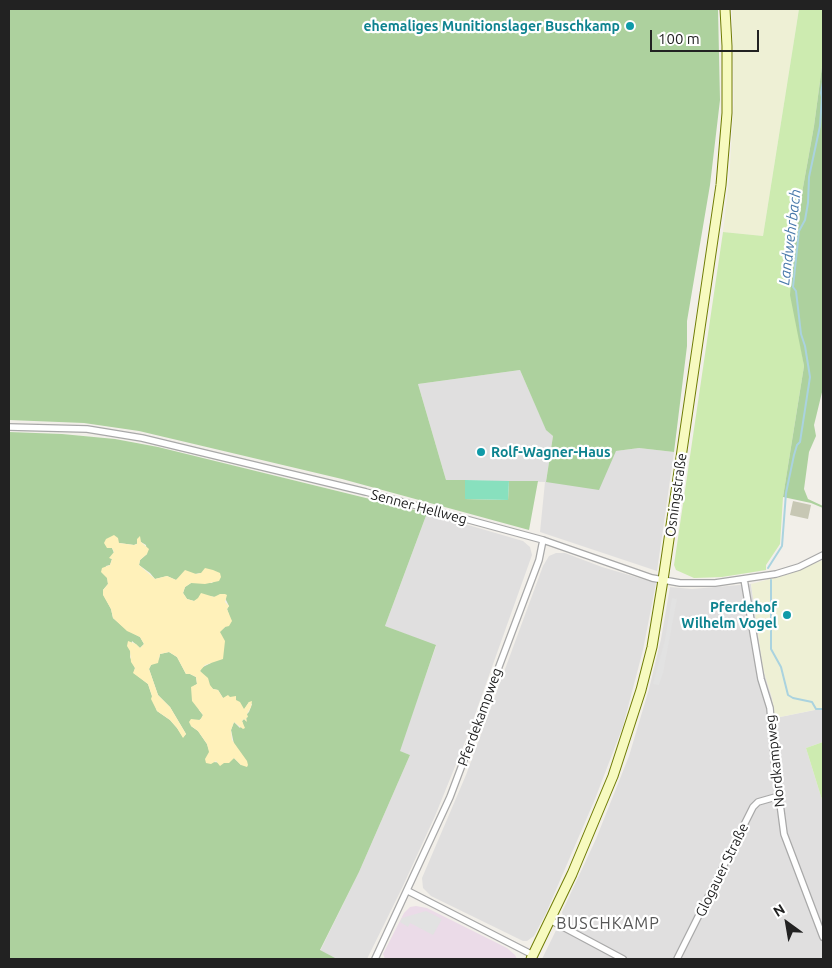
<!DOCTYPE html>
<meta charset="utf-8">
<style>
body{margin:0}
#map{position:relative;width:832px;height:968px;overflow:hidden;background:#f2efe9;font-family:Ubuntu,sans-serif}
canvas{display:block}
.frame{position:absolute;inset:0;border:10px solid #222;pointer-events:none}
.north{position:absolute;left:762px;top:898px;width:50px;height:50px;-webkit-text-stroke:4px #fff;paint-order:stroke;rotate:328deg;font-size:14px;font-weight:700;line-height:20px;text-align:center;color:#222}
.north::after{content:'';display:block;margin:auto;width:18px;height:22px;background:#222;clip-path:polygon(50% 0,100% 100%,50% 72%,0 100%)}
.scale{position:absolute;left:650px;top:30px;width:109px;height:22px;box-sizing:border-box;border:2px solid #222;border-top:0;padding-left:6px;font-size:15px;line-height:18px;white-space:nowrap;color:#222;-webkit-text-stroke:4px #fff;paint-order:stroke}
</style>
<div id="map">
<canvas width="832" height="968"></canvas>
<div class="frame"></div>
<div class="north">N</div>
<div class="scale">100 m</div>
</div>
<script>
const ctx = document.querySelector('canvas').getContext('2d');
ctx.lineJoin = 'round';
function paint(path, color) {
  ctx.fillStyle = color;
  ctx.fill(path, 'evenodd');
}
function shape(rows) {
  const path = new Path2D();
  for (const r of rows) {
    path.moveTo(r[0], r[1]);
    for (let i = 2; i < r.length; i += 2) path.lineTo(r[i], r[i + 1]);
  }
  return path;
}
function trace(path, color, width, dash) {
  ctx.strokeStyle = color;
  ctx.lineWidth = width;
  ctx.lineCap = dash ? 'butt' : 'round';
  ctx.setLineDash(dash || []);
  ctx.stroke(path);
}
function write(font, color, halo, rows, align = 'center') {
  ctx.font = font + ' Ubuntu,sans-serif';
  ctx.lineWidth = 4.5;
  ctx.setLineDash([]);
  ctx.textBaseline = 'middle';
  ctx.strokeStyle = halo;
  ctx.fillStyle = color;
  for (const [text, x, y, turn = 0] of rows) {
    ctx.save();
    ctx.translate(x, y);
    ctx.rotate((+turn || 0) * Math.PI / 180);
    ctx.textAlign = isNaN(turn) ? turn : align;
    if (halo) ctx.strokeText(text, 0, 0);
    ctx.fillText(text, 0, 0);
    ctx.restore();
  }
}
paint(shape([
 [520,370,546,429,553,436,546,482,616,451,639,448,674,452,657,571,540,532,545,482,446,480,418,384],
 [427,513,523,541,530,547,532,555,467,737,435,816,402,888,367,959,337,959,320,951,359,872,410,755,399,751,436,646,385,626],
 [556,553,565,553,602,567,656,583,643,650,623,726,595,799,546,913,534,936,527,941,523,941,431,896,423,888,422,878,466,775,543,566,549,556],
 [751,584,763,669,772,698,775,718,815,710,823,710,823,742,806,748,823,803,823,959,542,959,563,916,562,912,596,839,629,756,649,689,661,639,670,587,692,589]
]), '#e0dfdf');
paint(shape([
 [416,906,427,908,507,948,515,955,517,959,385,959,383,954,404,913,410,907]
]), '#ebdbe8');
paint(shape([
 [793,501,811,505,808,519,790,515]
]), '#c7c7b4');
paint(shape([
 [732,9,799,9,763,236,723,232,729,181,734,102],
 [823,560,823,710,814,710,775,718,772,698,763,669,751,584,789,574]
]), '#eef0d5');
paint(shape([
 [799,9,823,9,823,59,814,126,795,232,791,287,804,366,783,497,780,544,766,565,766,570,722,577,694,578,676,570,674,565,723,232,763,236],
 [823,742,823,803,806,748]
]), '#cdebb0');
paint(shape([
 [9,9,718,9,720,100,710,185,687,321,687,346,674,452,639,448,616,451,599,490,546,482,553,436,546,430,520,370,418,384,446,480,465,480,465,499,508,500,509,481,538,481,529,530,342,479,139,431,84,423,9,420],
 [823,59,823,388,816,417,814,425,816,436,809,452,804,489,808,499,823,506,823,508,811,503,783,497,804,366,790,295,795,232,814,126],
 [9,432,62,434,115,439,158,447,427,513,385,626,436,645,400,751,410,755,359,872,320,950,337,959,9,959],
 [141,542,146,545,147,554,140,560,139,565,150,573,155,579,167,576,176,580,182,576,201,573,213,583,191,583,185,587,183,593,187,599,194,601,207,596,225,598,229,606,227,609,229,615,225,627,219,632,220,636,211,663,201,668,200,671,209,685,213,689,218,690,223,698,242,707,244,710,249,702,252,704,249,712,247,714,246,721,244,719,242,721,243,724,240,728,234,722,231,730,234,744,244,759,241,765,234,758,224,763,213,762,207,744,198,731,191,726,202,718,203,715,199,710,194,686,197,684,196,677,190,674,186,674,177,657,169,652,160,654,159,659,151,665,149,669,158,695,170,707,186,734,183,737,177,728,170,720,157,711,148,684,134,673,135,668,130,657,132,641,140,648,144,644,140,637,127,630,113,618,111,609,103,594,103,590,108,584,106,566,110,565,112,559,110,558,114,553,112,548,119,543,134,545]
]), '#add19e');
paint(shape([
 [114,535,118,538,119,543,134,545,137,544,137,539,140,536,141,542,149,549,147,554,140,560,139,565,155,579,167,576,176,580,185,570,196,574,201,573,205,568,213,570,220,573,221,577,219,581,205,584,191,583,185,587,183,593,187,599,194,601,198,598,201,593,214,597,220,594,225,594,227,595,225,602,229,606,227,609,232,621,229,626,225,627,220,632,225,641,223,659,205,665,200,671,208,678,210,685,213,689,218,690,223,698,228,695,230,697,236,696,236,700,240,702,244,709,249,702,252,701,251,707,247,714,248,717,246,718,247,722,244,719,242,721,245,728,243,729,234,722,231,730,232,740,247,761,248,765,247,767,241,765,234,758,229,763,224,763,220,766,216,761,211,764,206,763,205,759,209,752,207,744,198,731,191,726,189,722,191,719,200,720,203,715,192,701,191,687,197,684,196,677,190,674,186,674,177,657,169,652,160,654,158,663,151,665,149,669,158,695,170,707,186,734,183,738,177,728,170,720,157,711,151,699,152,696,148,684,133,673,135,668,131,662,130,651,127,646,128,641,136,644,140,648,144,644,140,637,127,631,113,618,111,609,103,595,103,590,108,584,107,578,101,572,102,568,110,565,112,559,109,558,114,552,112,548,107,548,104,543,106,539]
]), '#fff1ba');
paint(shape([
 [465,480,509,481,508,500,465,499]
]), '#88e0be');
paint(shape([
 [672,598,677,599,663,673,659,685,653,684,665,640],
 [426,911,442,919,433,935,410,923,408,927,400,922,402,918]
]), '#e2e2e2');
trace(shape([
 [768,568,782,546,786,493,794,455,797,445,800,442,810,377,805,346,801,334,796,291,793,287,799,231,805,220,808,203,809,177,820,126,822,97,821,93,823,82],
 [771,580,771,649,781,667,788,695,793,698,812,702,816,709,823,709]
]), '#aad3df', 2);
const minor = shape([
 [9,427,87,429,142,438,366,492,543,540,652,578,680,583,715,583,776,574,799,567,823,555],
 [744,579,761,679,770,708,774,758,784,834,823,937],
 [408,891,533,955],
 [550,920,623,959],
 [375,959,450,797,539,560,543,540],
 [677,959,753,807,758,802,779,796]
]);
const secondary = shape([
 [531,959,572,874,613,776,641,690,652,647,663,580,721,185,727,113,727,46,725,9]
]);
trace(minor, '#a9a9a9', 8);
trace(secondary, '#707d05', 11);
trace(minor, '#fff', 5.5);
trace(secondary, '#f7fabf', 9);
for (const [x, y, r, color] of [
 [630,26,5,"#0f9aa8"],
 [481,452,5,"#0f9aa8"],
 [787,615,5,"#0f9aa8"]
]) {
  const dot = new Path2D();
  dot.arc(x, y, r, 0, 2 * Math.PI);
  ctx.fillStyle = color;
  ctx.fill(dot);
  trace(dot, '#fff', 2);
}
write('bold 14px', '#0d838f', '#fff', [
 ["ehemaliges Munitionslager Buschkamp",620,26],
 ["Rolf-Wagner-Haus",491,452,"left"],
 ["Pferdehof",777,607],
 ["Wilhelm Vogel",777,623]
], 'right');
write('14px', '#222', '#fff', [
 ["Osningstraße",676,495,-82],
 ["Senner Hellweg",419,507,15],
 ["Pferdekampweg",480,717,-70],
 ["Nordkampweg",775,761,-96],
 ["Glogauer Straße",722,870,-64]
]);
write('italic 15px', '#4a7aab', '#fff', [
 ["Landwehrbach",790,237,-83]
]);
ctx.letterSpacing = '1px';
write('16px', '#555', '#fff', [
 ["BUSCHKAMP",608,924]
]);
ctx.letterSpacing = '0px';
</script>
